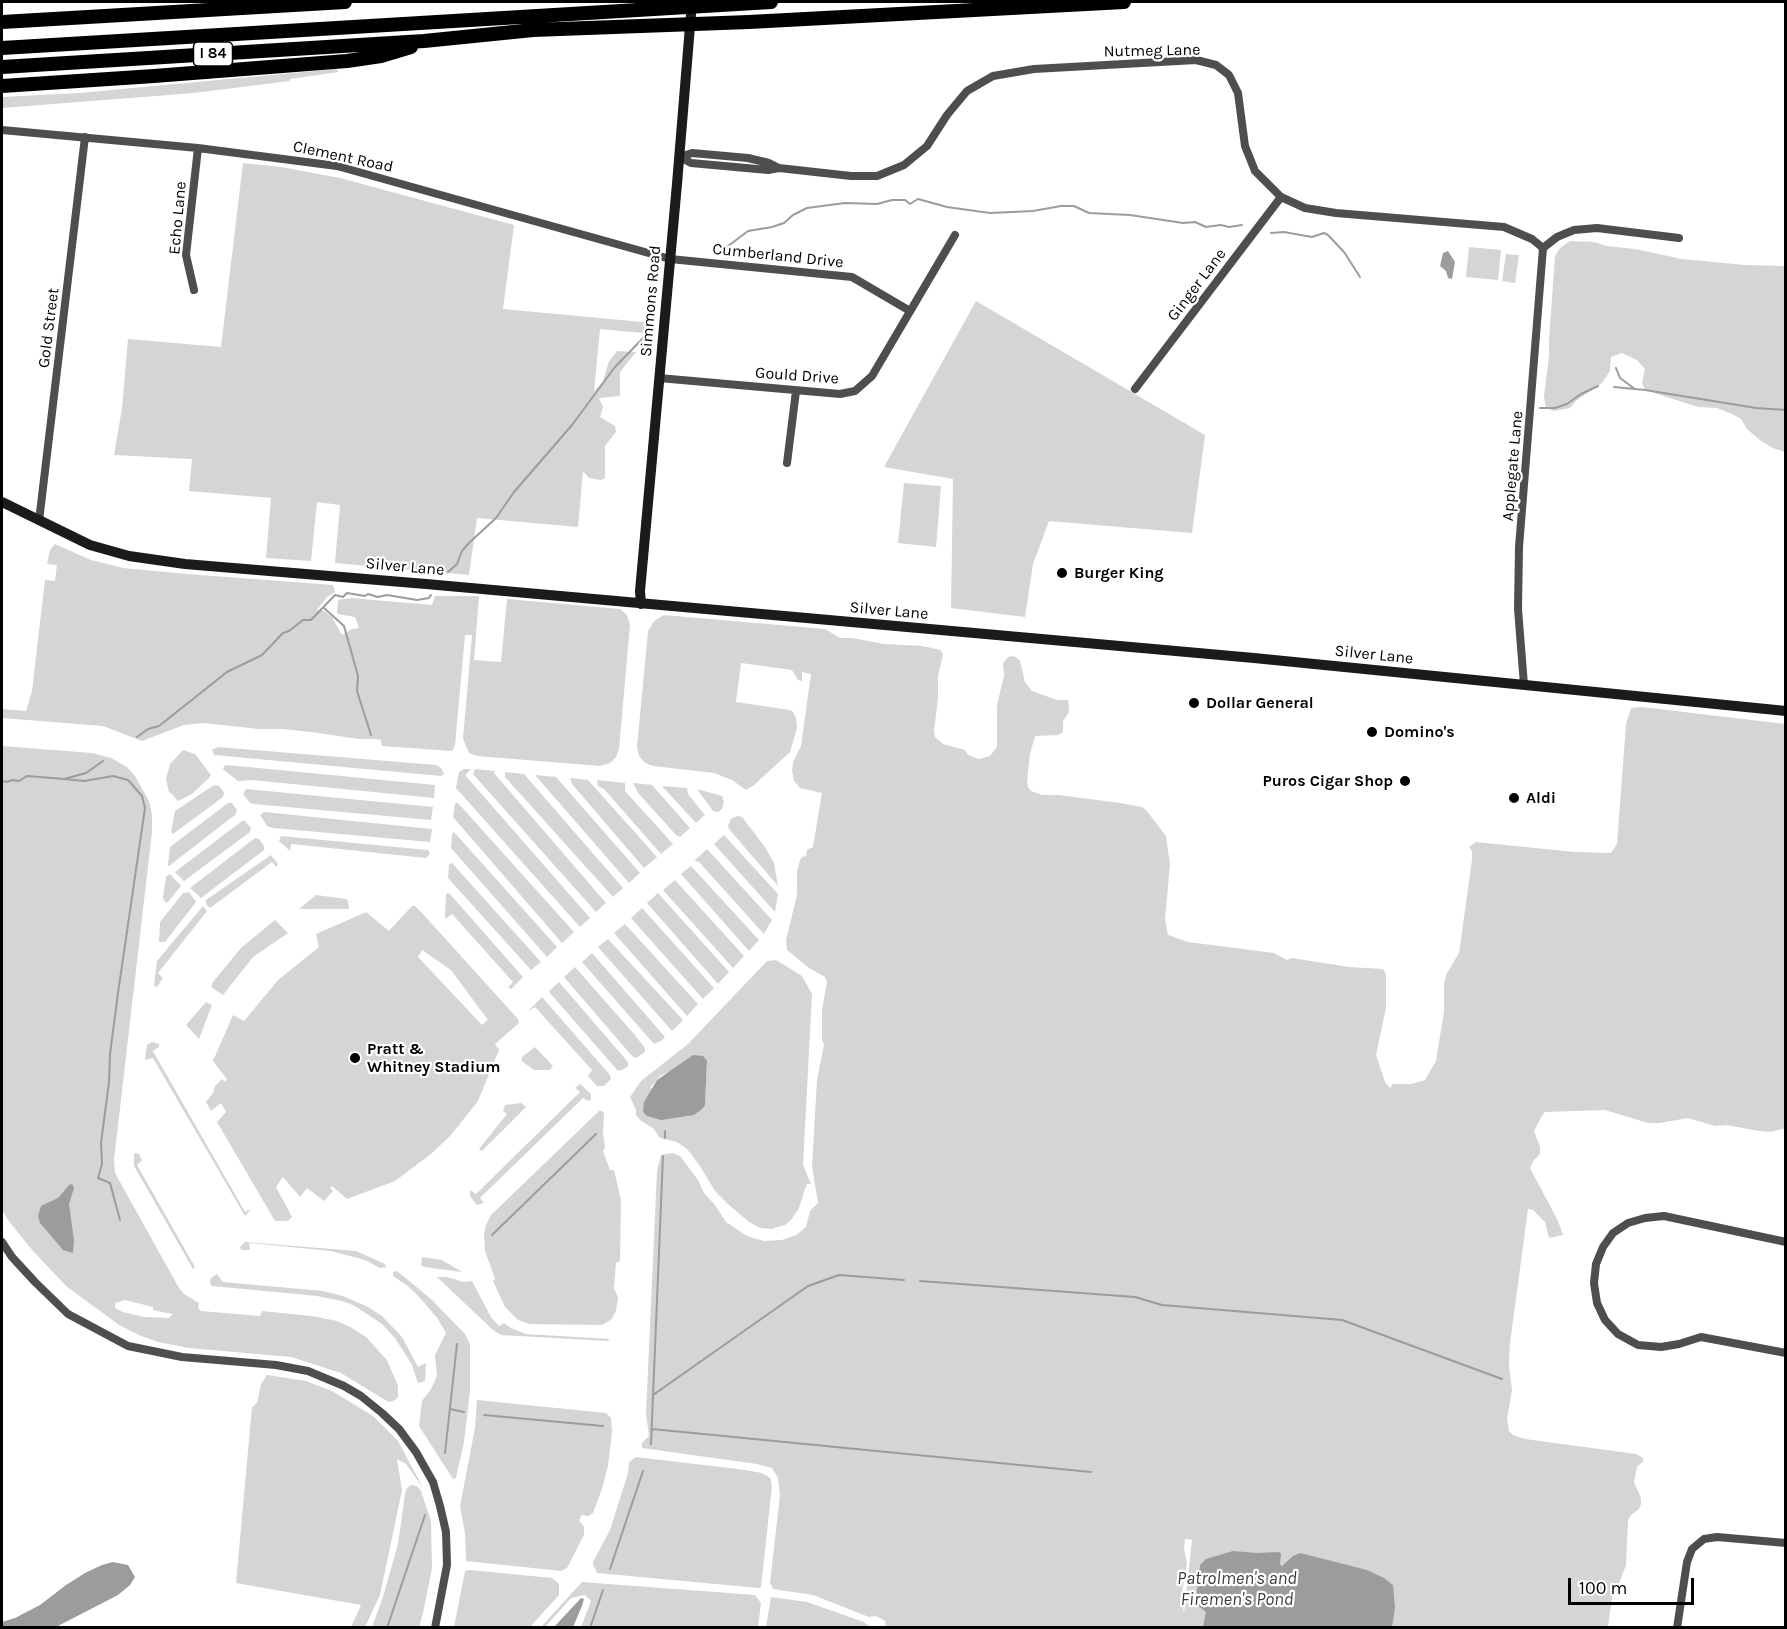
<!DOCTYPE html>
<style>
body{margin:0}
#map{position:relative;width:1787px;height:1629px;overflow:hidden;background:#fff;font-family:Karla,sans-serif}
canvas{display:block}
.frame{position:absolute;inset:0;border:3px solid #000;pointer-events:none}
.scale{position:absolute;left:1568px;top:1578px;width:126px;height:27px;box-sizing:border-box;border:3px solid #000;border-top:0;padding-left:8px;font-size:18px;line-height:21px;white-space:nowrap;color:#000;-webkit-text-stroke:4px #fff;paint-order:stroke}
</style>
<div id="map">
<canvas width="1787" height="1629"></canvas>
<div class="frame"></div>
<div class="scale">100 m</div>
</div>
<script>
const ctx = document.querySelector('canvas').getContext('2d');
ctx.lineJoin = 'round';
function paint(path, color) {
  ctx.fillStyle = color;
  ctx.fill(path, 'evenodd');
}
function shape(rows) {
  const path = new Path2D();
  for (const r of rows) {
    path.moveTo(r[0], r[1]);
    for (let i = 2; i < r.length; i += 2) path.lineTo(r[i], r[i + 1]);
  }
  return path;
}
function trace(path, color, width, dash) {
  ctx.strokeStyle = color;
  ctx.lineWidth = width;
  ctx.lineCap = dash ? 'butt' : 'round';
  ctx.setLineDash(dash || []);
  ctx.stroke(path);
}
function write(font, color, halo, rows, align = 'center') {
  ctx.font = font + ' Karla,sans-serif';
  ctx.lineWidth = 4.5;
  ctx.setLineDash([]);
  ctx.textBaseline = 'middle';
  ctx.strokeStyle = halo;
  ctx.fillStyle = color;
  for (const [text, x, y, turn = 0] of rows) {
    ctx.save();
    ctx.translate(x, y);
    ctx.rotate((+turn || 0) * Math.PI / 180);
    ctx.textAlign = isNaN(turn) ? turn : align;
    if (halo) ctx.strokeText(text, 0, 0);
    ctx.fillText(text, 0, 0);
    ctx.restore();
  }
}
paint(shape([
 [336,69,339,72,290,79,290,81,194,93,2,108,2,97,79,93],
 [243,163,281,167,340,178,514,225,503,309,653,323,653,334,600,329,594,392,603,381,609,361,617,351,636,352,620,372,620,396,599,398,603,407,600,417,615,426,616,432,605,446,605,478,601,480,589,478,583,471,578,527,477,518,469,575,335,563,340,505,317,502,311,561,266,558,271,498,189,491,192,459,114,455,122,408,128,339,221,347],
 [1570,241,1595,242,1606,246,1635,249,1682,259,1745,265,1785,266,1785,452,1773,448,1761,441,1747,429,1741,419,1732,414,1717,408,1698,407,1645,390,1642,383,1645,369,1637,360,1622,353,1611,357,1610,371,1602,383,1577,400,1570,408,1554,411,1546,408,1544,397,1549,355,1549,340,1555,256,1560,248],
 [1469,247,1501,250,1498,280,1466,277],
 [1506,254,1519,255,1515,283,1502,281],
 [976,301,1205,435,1192,533,1049,521,1033,564,1025,617,951,608,953,479,884,467],
 [904,483,941,486,936,547,898,543],
 [55,544,91,560,123,568,187,574,333,585,335,592,327,597,317,610,324,611,332,617,342,635,352,629,359,628,355,617,337,614,338,600,351,598,432,605,435,596,479,596,474,660,501,662,507,599,620,609,627,615,630,625,619,749,616,757,610,763,600,766,477,756,469,753,463,739,472,635,465,635,455,745,452,751,382,746,381,740,375,739,359,739,311,732,283,729,259,729,203,723,184,725,142,741,103,726,2,718,2,709,26,711,32,691,45,580,55,581,57,565,47,564,50,550],
 [664,615,825,629,840,638,852,638,884,644,923,646,940,650,943,654,938,676,938,698,934,731,935,737,943,744,965,750,968,755,979,759,990,756,997,747,997,705,1004,676,1003,664,1006,659,1010,656,1016,657,1020,661,1025,682,1032,691,1057,700,1068,700,1069,706,1069,712,1063,721,1063,732,1058,735,1035,736,1030,754,1027,782,1028,787,1031,791,1042,795,1059,795,1120,803,1142,807,1146,810,1166,836,1170,864,1165,919,1168,935,1188,942,1274,953,1287,960,1292,958,1349,967,1383,969,1386,974,1386,1008,1376,1055,1385,1082,1390,1088,1393,1084,1411,1084,1425,1080,1436,1061,1444,1011,1444,983,1447,973,1459,953,1472,860,1472,851,1469,847,1476,842,1575,852,1611,853,1617,844,1626,724,1631,708,1642,707,1785,724,1785,1128,1771,1132,1759,1131,1727,1125,1715,1126,1688,1118,1660,1123,1648,1123,1605,1110,1545,1112,1543,1114,1534,1131,1540,1147,1540,1154,1534,1160,1530,1168,1558,1221,1563,1235,1549,1238,1545,1222,1533,1210,1528,1209,1510,1343,1509,1366,1512,1390,1507,1419,1509,1431,1513,1435,1525,1439,1636,1454,1643,1458,1643,1461,1637,1467,1634,1482,1641,1498,1641,1504,1639,1509,1630,1516,1628,1521,1626,1565,1618,1586,1613,1591,1608,1627,886,1628,885,1621,876,1616,869,1617,813,1595,773,1589,770,1583,780,1495,778,1478,772,1468,757,1464,642,1448,642,1443,649,1436,646,1414,657,1171,661,1155,672,1153,680,1156,698,1180,704,1193,715,1205,726,1222,747,1236,764,1241,782,1240,796,1235,806,1227,810,1211,818,1203,812,1167,817,1080,824,1045,822,1040,822,1010,827,982,825,977,809,968,787,950,786,940,797,895,797,872,800,860,802,857,806,856,807,850,813,847,822,793,800,788,794,781,792,771,793,762,801,746,811,674,802,672,802,681,798,680,792,670,741,663,736,702,790,710,793,712,796,718,797,728,790,752,753,786,746,790,732,780,714,773,653,766,645,763,639,756,637,747,648,631,654,621],
 [1185,1539,1192,1540,1184,1613,1181,1597,1187,1564,1184,1548],
 [2,746,92,753,111,758,127,767,135,776,149,801,152,815,152,832,114,1160,115,1173,179,1288,184,1294,199,1303,198,1308,201,1311,260,1316,262,1311,312,1316,337,1321,352,1328,366,1337,387,1360,398,1386,398,1397,395,1400,390,1402,385,1400,341,1373,291,1357,189,1348,158,1342,139,1335,119,1325,66,1286,33,1251,8,1220,2,1209],
 [125,1300,153,1307,153,1310,162,1312,173,1314,169,1318,144,1317,123,1312,115,1308,115,1303],
 [218,747,436,765,441,768,444,774,441,776,214,755,212,750],
 [183,750,195,754,211,775,209,778,192,794,178,801,172,794,169,792,166,779,170,764],
 [227,765,435,785,434,798,252,780,238,781,223,769,224,766],
 [464,769,471,769,465,775,590,918,580,927,456,788,459,772],
 [475,769,495,771,494,773,606,903,596,912,473,774],
 [505,772,524,774,623,888,613,897,505,777],
 [535,775,556,777,640,873,629,883],
 [570,778,588,780,657,857,644,868,572,784],
 [597,780,625,783,625,791,673,844,661,854,604,789,598,786],
 [633,783,652,785,690,828,680,837,676,835,639,794],
 [214,785,219,786,224,792,223,797,173,834,171,832,175,811],
 [662,786,687,788,688,794,705,815,696,823],
 [246,789,433,807,431,820,254,804,250,803,243,794],
 [697,789,722,796,724,802,722,809,718,812,713,811],
 [228,803,232,803,237,810,236,814,169,866,168,865,170,847],
 [455,803,458,803,574,932,562,943,453,817],
 [264,812,432,829,430,842,273,828,267,826,260,815],
 [737,816,742,817,765,847,774,863,778,886,729,829,728,826,731,819],
 [242,821,245,821,251,828,250,832,184,881,175,872],
 [454,832,557,947,547,957,451,848,452,834],
 [724,835,778,894,775,912,714,844],
 [281,836,428,850,430,854,426,858,291,844,290,851,279,841],
 [255,838,259,839,264,846,264,850,201,898,190,888],
 [707,849,772,920,764,934,699,862,694,861],
 [271,855,278,864,276,867,272,862,210,908,206,904,206,900],
 [452,863,541,962,531,970,448,878,449,864],
 [691,866,759,940,749,951,681,874],
 [170,874,181,886,168,902,165,902,163,898,166,877],
 [675,880,744,956,733,968,663,890],
 [189,892,196,902,165,942,159,942,160,922,183,893],
 [449,893,523,977,511,989,508,987,513,982,452,914,445,919,446,894],
 [658,893,729,972,718,984,647,903],
 [316,895,346,899,348,901,349,909,299,909],
 [203,906,207,911,158,973,163,978,157,987,154,986,157,961],
 [412,906,415,906,422,913,518,1019,519,1023,495,1044,499,1050,478,1101,451,1135,431,1154,395,1181,347,1199,332,1186,330,1188,333,1191,324,1201,307,1188,300,1197,283,1177,276,1187,292,1217,288,1221,275,1221,217,1122,226,1112,224,1108,221,1103,211,1111,206,1102,213,1093,215,1086,222,1079,225,1082,227,1079,213,1061,233,1015,244,1021,278,980,319,947,316,934,366,912,389,931],
 [422,950,451,970,488,1020,482,1025,418,957],
 [642,908,714,988,703,999,631,918],
 [275,920,288,933,253,957,223,995,214,989,211,986,213,982,241,948],
 [625,924,698,1004,687,1016,614,933],
 [608,939,683,1020,672,1031,598,947],
 [592,953,665,1037,661,1041,654,1044,582,962],
 [776,960,802,976,812,994,803,1165,811,1184,807,1184,805,1189,799,1208,791,1220,785,1225,771,1229,760,1228,749,1222,729,1205,715,1191,698,1163,687,1149,677,1142,660,1138,654,1129,640,1120,636,1115,636,1110,630,1097,641,1081,688,1044,767,961],
 [693,1055,707,1062,705,1105,650,1088,660,1076,673,1070],
 [575,967,634,1034,645,1048,645,1052,636,1058,632,1056,564,977],
 [559,982,628,1062,628,1066,624,1069,618,1071,550,993,549,991],
 [542,997,610,1075,611,1079,604,1086,597,1086,588,1076,592,1070,535,1007,528,1011],
 [206,1002,212,1005,199,1039,186,1025],
 [152,1042,159,1044,159,1047,153,1051,245,1212,251,1209,245,1216,153,1058,145,1060,147,1045],
 [535,1047,553,1066,550,1070,534,1070,522,1061,522,1057],
 [580,1084,591,1094,591,1099,589,1101,583,1098,480,1198,484,1203,477,1205,470,1196,470,1190,476,1194,580,1092,575,1088],
 [521,1103,526,1107,482,1151,479,1149,507,1114,503,1111,505,1105],
 [599,1111,602,1111,604,1113,603,1134,605,1147,603,1151,610,1170,614,1170,621,1200,620,1261,616,1263,614,1288,618,1298,616,1311,612,1319,602,1325,529,1324,518,1320,505,1307,493,1281,495,1279,485,1251,484,1233,486,1225,491,1215],
 [136,1153,139,1154,142,1160,137,1165,195,1267,193,1269,134,1166,134,1154],
 [245,1242,356,1251,385,1264,386,1267,380,1268,365,1260,331,1251,249,1243,250,1250,241,1250,240,1247],
 [422,1257,442,1260,462,1272,424,1267,421,1265],
 [397,1271,431,1299,465,1334,470,1344,470,1391,464,1442,457,1473,456,1478,453,1479,419,1426,422,1401,431,1389,437,1376,435,1355,446,1333,438,1319,421,1299,409,1287,393,1276,393,1272],
 [217,1274,223,1282,323,1291,343,1296,368,1307,382,1316,402,1337,418,1367,426,1363,425,1381,418,1383,412,1365,395,1338,382,1324,355,1306,342,1301,317,1296,212,1286,210,1283,211,1278],
 [437,1277,447,1277,463,1282,472,1281,491,1317,499,1326,504,1323,511,1328,526,1334,610,1339,607,1341,501,1335,493,1330],
 [267,1375,306,1381,332,1391,373,1416,398,1441,423,1488,406,1464,397,1459,402,1490,380,1595,365,1627,351,1627,361,1605,236,1583,252,1407,257,1403,261,1384],
 [477,1400,606,1413,611,1418,612,1432,608,1466,602,1489,593,1513,588,1516,582,1515,579,1520,584,1527,584,1535,567,1568,561,1571,466,1561,465,1533,460,1506,475,1428],
 [636,1457,746,1470,762,1473,770,1478,772,1486,761,1587,759,1588,597,1573,593,1565,593,1562,610,1530,628,1473,629,1462],
 [411,1485,417,1486,421,1491,431,1521,432,1568,423,1613,419,1627,372,1627,382,1600,398,1544,405,1494,407,1488],
 [470,1570,552,1578,559,1584,559,1595,530,1627,454,1627,465,1571],
 [582,1582,755,1595,761,1603,758,1627,581,1627,591,1601,585,1595,571,1598,545,1627,541,1627],
 [771,1597,807,1602,864,1622,870,1627,766,1627]
]), '#d5d5d5');
paint(shape([
 [1448,251,1455,262,1452,279,1448,278,1446,271,1440,266,1443,253],
 [693,1055,703,1056,707,1061,705,1105,702,1109,694,1115,661,1120,647,1116,643,1112,644,1102,657,1080],
 [70,1184,73,1185,74,1188,69,1204,74,1240,73,1253,63,1250,40,1223,38,1216,41,1206,58,1198],
 [1233,1551,1257,1553,1279,1552,1281,1554,1280,1564,1282,1566,1293,1556,1300,1553,1367,1570,1384,1578,1393,1585,1395,1608,1392,1627,1203,1627,1206,1612,1197,1605,1196,1599,1200,1565,1206,1559],
 [113,1562,128,1565,135,1577,130,1585,118,1595,56,1627,2,1627,2,1622,15,1618,40,1605,66,1585,85,1573,102,1565],
 [581,1598,584,1599,582,1606,573,1627,554,1627]
]), '#9c9c9c');
trace(shape([
 [1271,233,1284,232,1312,237,1324,233,1328,235,1344,252,1360,277],
 [719,253,748,231,772,227,784,223,793,215,807,208,845,203,877,204,892,200,905,200,910,204,918,199,947,207,990,213,1033,211,1061,206,1074,206,1089,213,1130,215,1183,223,1195,222,1206,227,1221,225,1229,227,1242,225],
 [1616,368,1620,378,1635,389],
 [1614,387,1645,390,1756,408,1786,410],
 [1540,408,1555,408,1567,404,1581,394,1598,386],
 [448,572,457,564,462,551,469,543,496,518,514,492,572,425,615,367,647,334],
 [324,608,344,626,358,676,357,691,371,735],
 [137,737,148,729,159,726,227,672,262,655,283,633,289,631,303,620,311,620,335,595,343,597,347,593,365,596,368,594,378,597,387,595,417,600,429,598,431,595],
 [64,779,84,781,113,776,128,780,142,796,145,808,118,993,110,1054,109,1082,101,1143,102,1164,98,1178,110,1183,120,1220],
 [2,781,6,782,13,780,19,781,27,776,64,779,86,773,103,761],
 [665,1138,665,1131],
 [492,1235,596,1134],
 [920,1281,1135,1297,1162,1305,1342,1320,1502,1379],
 [653,1395,808,1286,839,1275,904,1280],
 [450,1409,464,1412],
 [484,1415,603,1426],
 [652,1429,1091,1472],
 [651,1444,663,1156],
 [445,1453,457,1344],
 [610,1569,643,1471],
 [387,1628,425,1515],
 [590,1628,603,1590]
]), '#9c9c9c', 2);
trace(shape([
 [2,130,198,148,337,166,670,259,852,277,910,311],
 [680,157,691,163,768,170,779,168,851,176,877,176,904,165,927,146,947,115,967,91,993,76,1034,69,1196,60,1216,65,1229,75,1238,93,1245,146,1255,171,1281,197,1305,208,1336,213,1504,227,1532,239,1543,248],
 [680,157,692,153,748,158,769,163,779,168],
 [1543,248,1557,237,1574,230,1597,228,1679,238],
 [194,290,186,255,198,148],
 [659,378,840,394,855,391,872,376,955,235],
 [1135,389,1281,197],
 [787,463,796,391],
 [39,521,85,137],
 [1524,685,1518,609,1519,547,1543,248],
 [2,1242,12,1257,35,1282,68,1314,128,1346,182,1357,276,1365,308,1371,344,1386,361,1396,382,1413,399,1429,416,1452,433,1482,440,1506,446,1532,447,1565,435,1628],
 [1786,1242,1664,1216,1645,1218,1628,1223,1613,1233,1603,1247,1596,1264,1594,1283,1597,1303,1605,1320,1618,1334,1638,1345,1661,1347,1679,1344,1701,1337,1786,1353],
 [1677,1628,1687,1562,1692,1549,1704,1539,1717,1537,1786,1543]
]), '#4e4e4e', 8);
trace(shape([
 [2,502,90,545,129,556,185,564,426,584,1254,658,1786,711],
 [641,604,640,591,677,184,692,2]
]), '#1b1b1b', 10);
trace(shape([
 [2,22,345,2],
 [2,48,771,2],
 [2,67,424,41,533,30,749,22,1124,2],
 [2,86,154,76,347,61,381,56,411,47]
]), '#000', 14);
for (const [x, y, r, color] of [
 [1062,573,6,"#000"],
 [1194,703,6,"#000"],
 [1372,732,6,"#000"],
 [1405,781,6,"#000"],
 [1514,798,6,"#000"],
 [355,1058,6,"#000"]
]) {
  const dot = new Path2D();
  dot.arc(x, y, r, 0, 2 * Math.PI);
  ctx.fillStyle = color;
  ctx.fill(dot);
  trace(dot, '#fff', 2);
}
for (const [x, y, w] of [
 [213,54,39]
]) {
  const box = new Path2D();
  box.roundRect(x - w / 2, y - 12, w, 24, 4.5);
  ctx.fillStyle = '#fff';
  ctx.fill(box);
  trace(box, '#000', 1.5);
}
write('bold 15px', '#000', null, [
 ["I 84",213,54]
]);
write('16px', '#000', '#fff', [
 ["Nutmeg Lane",1152,51,-1],
 ["Clement Road",343,157,12],
 ["Echo Lane",178,218,-85],
 ["Cumberland Drive",778,256,6],
 ["Ginger Lane",1197,285,-53],
 ["Simmons Road",651,301,-85],
 ["Gold Street",49,328,-83],
 ["Gould Drive",797,376,4],
 ["Applegate Lane",1513,466,-85],
 ["Silver Lane",405,567,5],
 ["Silver Lane",889,611,5],
 ["Silver Lane",1374,655,6]
]);
write('bold 16px', '#000', '#fff', [
 ["Burger King",1074,573],
 ["Dollar General",1206,703],
 ["Domino's",1384,732],
 ["Puros Cigar Shop",1393,781,"right"],
 ["Aldi",1526,798],
 ["Pratt &",367,1049],
 ["Whitney Stadium",367,1067]
], 'left');
write('italic 18px', '#3d3d3d', '#fff', [
 ["Patrolmen's and",1237,1579],
 ["Firemen's Pond",1237,1600]
]);
</script>
